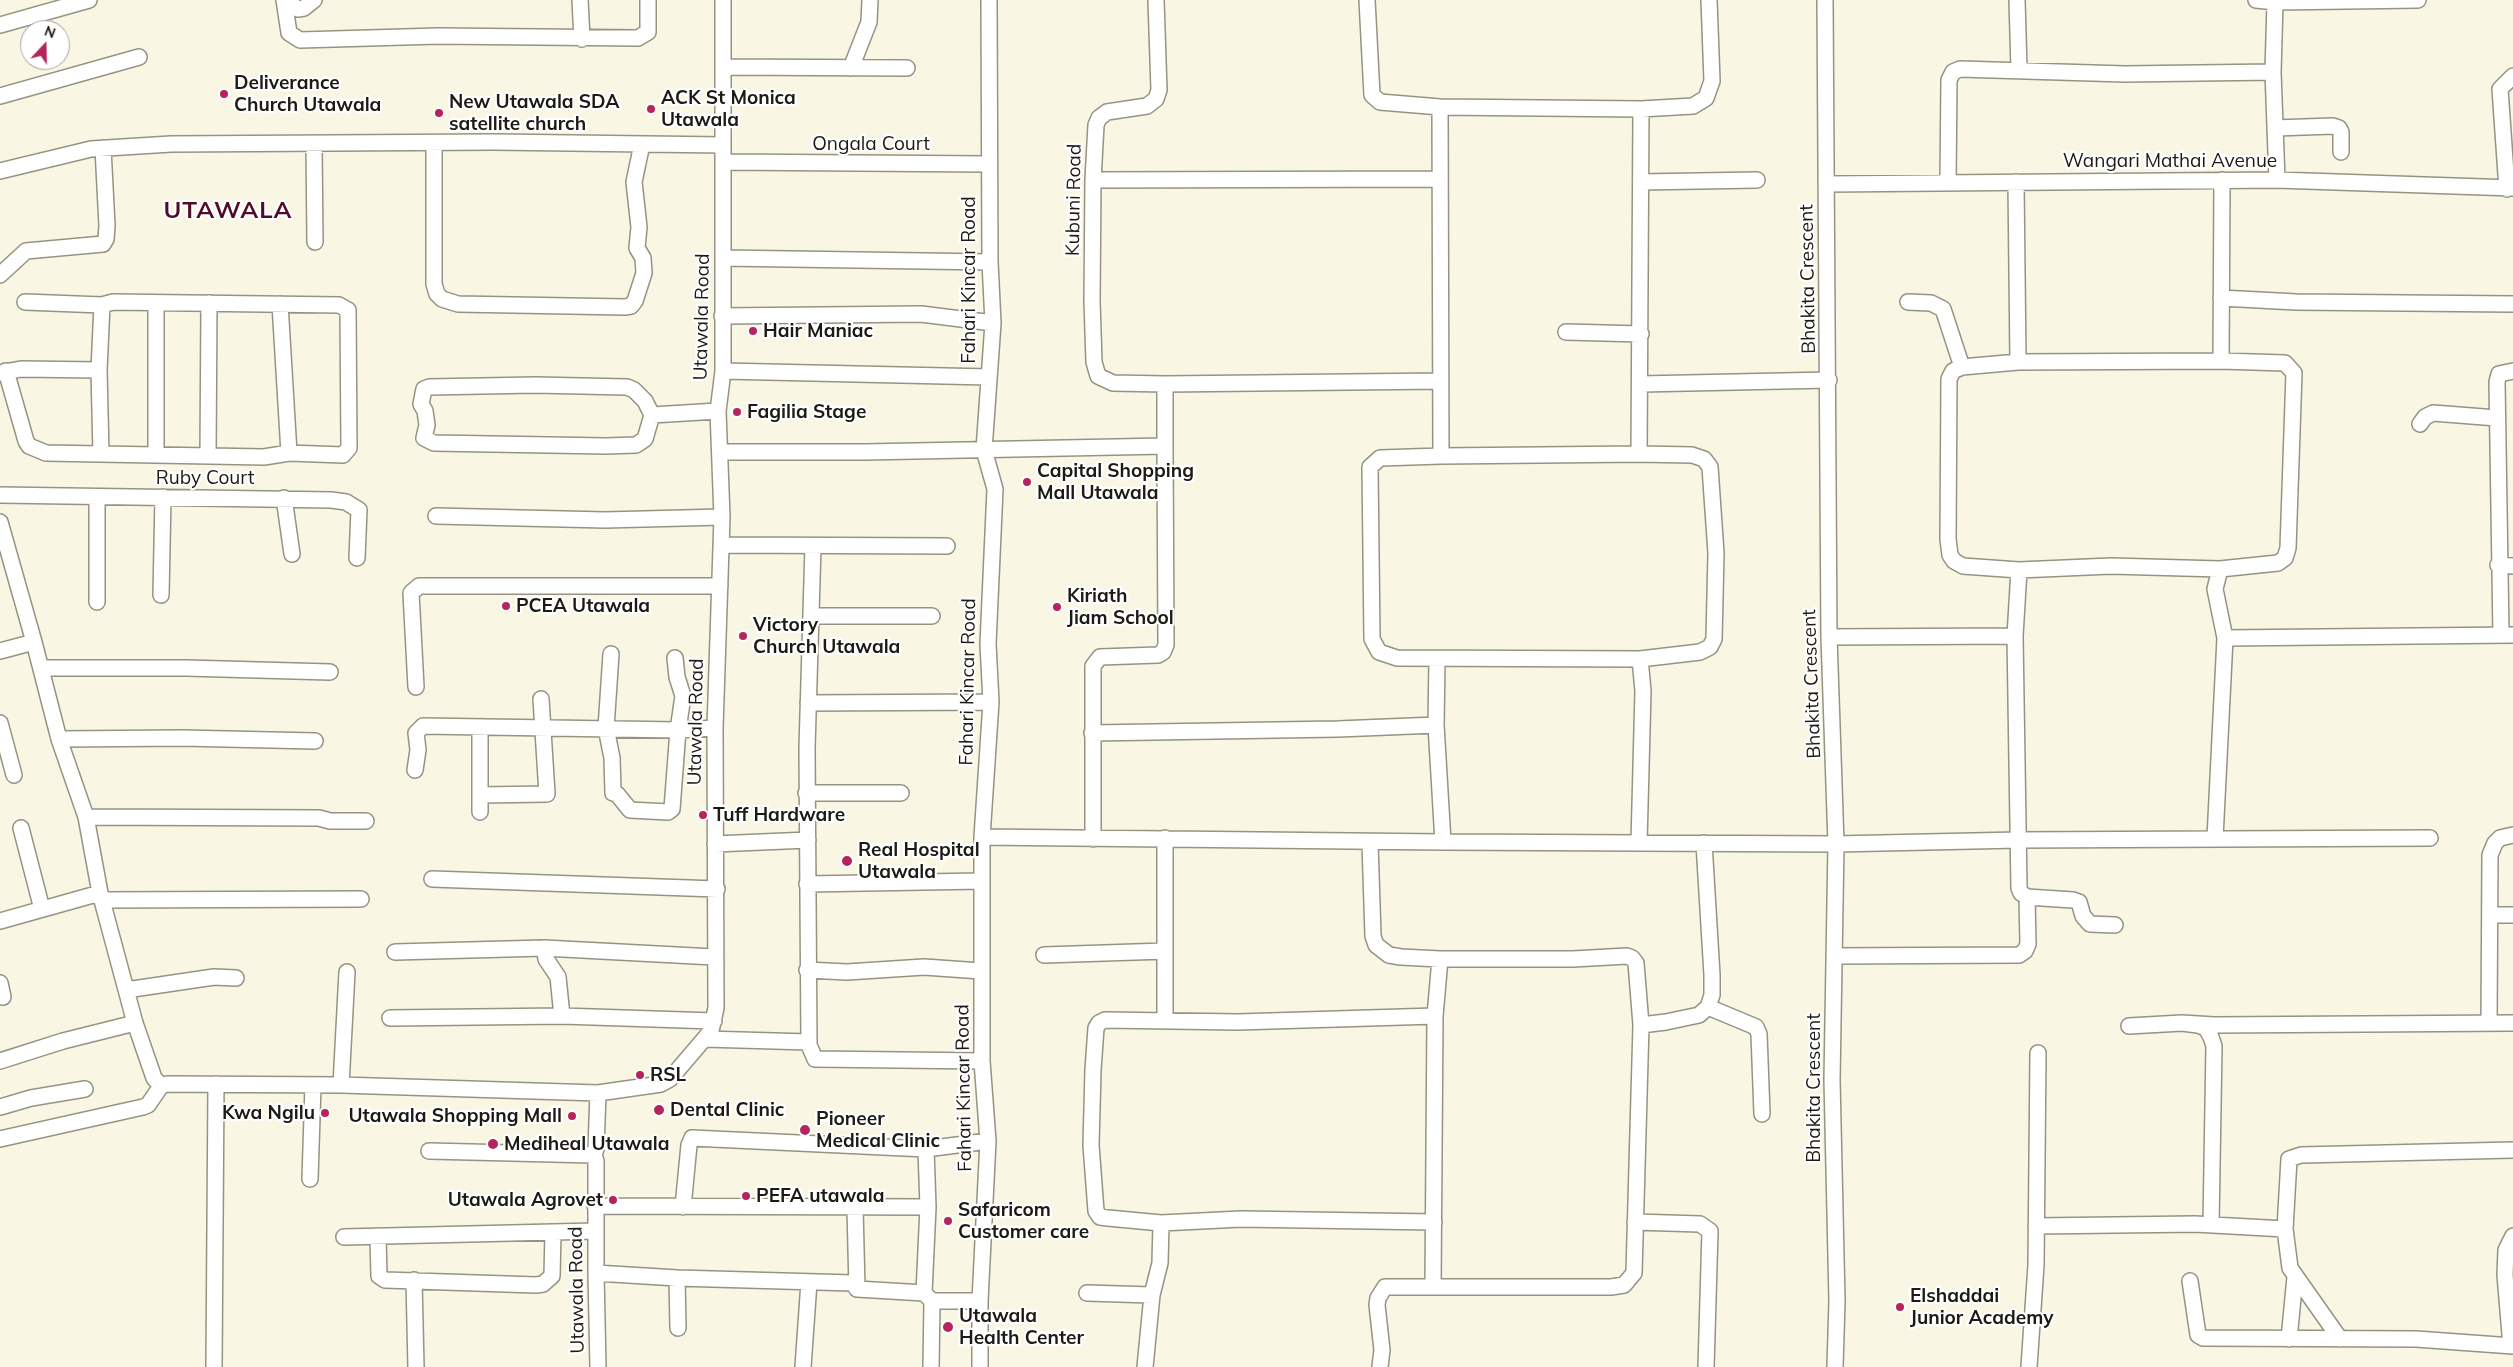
<!DOCTYPE html>
<style>
body{margin:0}
#map{position:relative;width:2513px;height:1367px;overflow:hidden;background:#f9f6e4;font-family:Mulish,sans-serif}
canvas{display:block}
.north{position:absolute;left:20px;top:20px;width:50px;height:50px;box-sizing:border-box;background:#fff;border:1px solid #a4a3a1;border-radius:50%;rotate:21deg;font-size:14px;font-weight:700;line-height:20px;text-align:center;color:#1b1a14}
.north::after{content:'';display:block;margin:auto;width:18px;height:22px;background:#b3255c;clip-path:polygon(50% 0,100% 100%,50% 72%,0 100%)}
</style>
<div id="map">
<canvas width="2513" height="1367"></canvas>
<div class="north">N</div>
</div>
<script>
const ctx = document.querySelector('canvas').getContext('2d');
ctx.lineJoin = 'round';
function shape(rows) {
  const path = new Path2D();
  for (const r of rows) {
    path.moveTo(r[0], r[1]);
    for (let i = 2; i < r.length; i += 2) path.lineTo(r[i], r[i + 1]);
  }
  return path;
}
function trace(path, color, width, dash) {
  ctx.strokeStyle = color;
  ctx.lineWidth = width;
  ctx.lineCap = dash ? 'butt' : 'round';
  ctx.setLineDash(dash || []);
  ctx.stroke(path);
}
function write(font, color, halo, rows, align = 'center') {
  ctx.font = font + ' Mulish,sans-serif';
  ctx.lineWidth = 4.5;
  ctx.setLineDash([]);
  ctx.textBaseline = 'middle';
  ctx.strokeStyle = halo;
  ctx.fillStyle = color;
  for (const [text, x, y, turn = 0] of rows) {
    ctx.save();
    ctx.translate(x, y);
    ctx.rotate((+turn || 0) * Math.PI / 180);
    ctx.textAlign = isNaN(turn) ? turn : align;
    if (halo) ctx.strokeText(text, 0, 0);
    ctx.fillText(text, 0, 0);
    ctx.restore();
  }
}
const minor = shape([
 [284,0,289,33,300,40,438,36,638,38,648,32,648,0],
 [286,0,298,9,304,8,314,0],
 [580,0,582,39],
 [1156,0,1159,90,1156,99,1147,106,1107,112,1099,118,1096,125,1093,180,1092,301,1094,362,1098,376,1113,383,1165,384],
 [1367,0,1372,95,1380,102,1440,107,1641,109,1639,454],
 [1825,0,1829,637,1836,844,1832,1080,1837,1301,1835,1367],
 [2017,0,2019,69],
 [2256,0,2275,2,2418,0],
 [2275,2,2273,72,2277,180],
 [0,25,89,0],
 [724,67,907,68],
 [851,68,869,22,870,0],
 [0,96,139,57],
 [1440,107,1441,456,1639,454,1692,455,1704,459,1710,467,1716,553,1714,639,1710,647,1700,652,1640,659,1397,658,1379,652,1372,639,1370,467,1380,458,1441,456],
 [1641,109,1693,106,1706,98,1712,81,1709,0],
 [2275,128,2333,126,2339,128,2341,132,2341,152],
 [434,143,434,284,437,294,442,299,458,304,625,307,631,306,635,301,644,273,643,258,637,248,639,227,634,182,642,144],
 [314,144,315,242],
 [723,162,989,164],
 [0,171,91,149,171,144,494,142,723,145],
 [1093,180,1440,179],
 [2222,180,2221,361,2285,363,2294,373,2288,548,2285,558,2278,563,2220,569,2215,589,2225,638],
 [1641,182,1757,180],
 [1948,182,1949,80,1953,72,1960,69,2125,74,2273,72],
 [2016,182,2018,362],
 [1827,184,2277,180,2513,188],
 [2507,189,2500,89,2513,76],
 [723,258,990,262],
 [0,275,26,251,103,244,106,239,107,226,103,148],
 [2221,298,2296,302,2513,304],
 [25,302,102,305],
 [1908,302,1931,303,1943,309,1962,367],
 [280,304,289,453],
 [722,316,921,314,993,323],
 [1566,332,1641,334],
 [6,371,26,441,29,446,46,453,264,457,289,453,343,455,349,448,348,310,339,305,113,302,102,305,99,370,101,454],
 [723,371,989,377],
 [0,373,21,369,99,370],
 [1641,384,1829,380],
 [535,385,627,387,634,390,645,401,652,415,645,439,636,445,606,446,434,443,424,438,427,425,425,411,421,404,424,389,429,387,535,385],
 [652,415,718,411],
 [2420,424,2425,417,2433,413,2497,418],
 [721,452,865,452,1165,446,1165,384,1441,381],
 [156,454,156,303],
 [208,456,209,303],
 [0,495,331,500,346,502,359,510,357,558],
 [97,497,97,602],
 [284,498,292,554],
 [436,516,605,520,722,517],
 [0,522,34,642,59,739,86,817,100,893,135,1023,154,1078,161,1086,167,1084,341,1085,598,1093],
 [722,545,947,546],
 [813,546,807,748,809,1045,815,1059,982,1061],
 [2498,565,2513,566],
 [2220,569,2111,566,2019,570,1963,566,1954,561,1950,555,1948,539,1949,379,1953,371,1962,367,2018,362,2221,361],
 [2019,570,2015,636,2019,888,2021,893,2027,897,2073,900,2079,902,2083,916,2090,924,2115,925],
 [161,595,163,497],
 [811,616,932,616],
 [2501,635,2497,382,2499,374,2513,371],
 [1829,637,2015,636],
 [0,651,34,642],
 [611,654,606,728,612,758,613,793,617,794,630,810,668,812,672,809,678,730,683,696,677,677,675,658],
 [41,668,186,668,330,672],
 [416,687,411,593,419,586,720,586],
 [808,703,991,702],
 [0,723,14,775],
 [480,727,480,812],
 [1092,733,1338,729,1436,725],
 [59,739,182,738,315,741],
 [415,770,418,750,416,733,423,726,678,730,715,728],
 [806,793,901,793],
 [480,795,547,794,541,699],
 [86,817,319,818,330,821,366,821],
 [21,828,42,909],
 [982,837,1443,842,1436,725,1437,659],
 [1165,838,1165,1020],
 [2215,838,2225,638,2513,635],
 [1093,839,1093,666,1100,657,1158,655,1163,652,1166,645,1165,446],
 [1443,842,1836,844,2018,840,2430,838],
 [1370,843,1373,936,1376,945,1389,955,1401,957,1440,959],
 [1639,843,1643,691,1640,659],
 [715,844,808,840],
 [432,879,717,889],
 [807,884,981,881],
 [102,900,361,899],
 [2491,915,2513,915],
 [0,921,100,893],
 [544,948,546,959,558,977,562,1016],
 [395,952,544,948,714,957],
 [1044,955,1165,951],
 [1834,956,2019,955,2025,951,2028,944,2027,897],
 [807,970,847,972,924,967,981,971],
 [0,983,3,997],
 [126,990,214,977,236,978],
 [1708,1007,1756,1027,1759,1034,1762,1114],
 [390,1018,562,1016,714,1021],
 [2182,1023,2214,1025,2513,1023],
 [2489,1023,2490,855,2495,843,2500,838,2513,835],
 [1641,1025,1666,1022,1699,1015,1708,1007,1712,995,1712,975,1704,843],
 [2129,1026,2182,1023,2198,1025,2206,1028,2211,1037,2214,1046,2211,1225],
 [705,1039,809,1042],
 [0,1061,63,1041,135,1023],
 [341,1085,347,972],
 [0,1107,31,1098,85,1089],
 [0,1139,143,1107,148,1105,161,1086],
 [926,1149,928,1207,924,1293,932,1301,931,1367],
 [429,1151,594,1155],
 [310,1179,313,1085],
 [595,1206,928,1207],
 [683,1207,689,1145,692,1138,926,1149,988,1141],
 [855,1208,857,1289],
 [1635,1222,1700,1224,1710,1231,1706,1367],
 [1161,1223,1241,1219,1434,1222],
 [2036,1226,2195,1224,2285,1229],
 [378,1236,379,1276,385,1280,536,1285,543,1284,552,1276,553,1233],
 [344,1237,595,1231],
 [596,1273,677,1278],
 [414,1280,416,1367],
 [2190,1281,2198,1335,2203,1338,2416,1339,2513,1346],
 [1087,1293,1152,1295,1160,1263,1161,1223,1108,1218,1100,1217,1096,1211,1091,1145,1093,1070,1096,1028,1099,1023,1105,1020,1238,1022,1435,1016],
 [932,1301,980,1301],
 [678,1328,677,1278,853,1283,857,1289,924,1293],
 [2289,1339,2295,1277],
 [2340,1339,2290,1268,2285,1229,2289,1159,2301,1155,2513,1150],
 [2511,1346,2505,1275,2506,1250,2513,1236],
 [214,1367,216,1084],
 [598,1367,596,1273,596,1161,594,1155,596,1149,598,1093,661,1084,670,1079,711,1031,716,1008,715,728,722,517,718,411,723,371,723,0],
 [803,1367,809,1282],
 [980,1367,980,1301,988,1141,982,1061,982,837,991,702,988,644,995,489,984,450,993,323,990,262,989,0],
 [1145,1367,1152,1295],
 [1380,1367,1382,1350,1377,1305,1378,1298,1385,1287,1611,1287,1624,1285,1634,1273,1641,1025,1636,963,1632,958,1627,956,1573,959,1440,959,1435,1016,1433,1287],
 [2029,1367,2036,1265,2038,1053]
]);
trace(minor, '#969383', 18);
trace(minor, '#fff', 15);
for (const [x, y, r, color] of [
 [224,94,5,"#b3255c"],
 [651,109,5,"#b3255c"],
 [439,113,5,"#b3255c"],
 [753,331,5,"#b3255c"],
 [737,412,5,"#b3255c"],
 [1027,482,5,"#b3255c"],
 [506,606,5,"#b3255c"],
 [1057,607,5,"#b3255c"],
 [743,636,5,"#b3255c"],
 [703,815,5,"#b3255c"],
 [847,861,6,"#b3255c"],
 [640,1075,5,"#b3255c"],
 [659,1110,6,"#b3255c"],
 [325,1113,5,"#b3255c"],
 [572,1116,5,"#b3255c"],
 [805,1130,6,"#b3255c"],
 [493,1144,6,"#b3255c"],
 [746,1196,5,"#b3255c"],
 [613,1200,5,"#b3255c"],
 [948,1221,5,"#b3255c"],
 [1900,1307,5,"#b3255c"],
 [948,1327,6,"#b3255c"]
]) {
  const dot = new Path2D();
  dot.arc(x, y, r, 0, 2 * Math.PI);
  ctx.fillStyle = color;
  ctx.fill(dot);
  trace(dot, '#fff', 2);
}
write('bold 19px', '#1b1a14', '#fff', [
 ["Deliverance",234,83],
 ["Church Utawala",234,105],
 ["ACK St Monica",661,98],
 ["Utawala",661,120],
 ["New Utawala SDA",449,102],
 ["satellite church",449,124],
 ["Hair Maniac",763,331],
 ["Fagilia Stage",747,412],
 ["Capital Shopping",1037,471],
 ["Mall Utawala",1037,493],
 ["Kiriath",1067,596],
 ["Jiam School",1067,618],
 ["PCEA Utawala",516,606],
 ["Victory",753,625],
 ["Church Utawala",753,647],
 ["Tuff Hardware",713,815],
 ["Real Hospital",858,850],
 ["Utawala",858,872],
 ["RSL",650,1075],
 ["Dental Clinic",670,1110],
 ["Kwa Ngilu",315,1113,"right"],
 ["Utawala Shopping Mall",562,1116,"right"],
 ["Pioneer",816,1119],
 ["Medical Clinic",816,1141],
 ["Mediheal Utawala",504,1144],
 ["PEFA utawala",756,1196],
 ["Utawala Agrovet",603,1200,"right"],
 ["Safaricom",958,1210],
 ["Customer care",958,1232],
 ["Elshaddai",1910,1296],
 ["Junior Academy",1910,1318],
 ["Utawala",959,1316],
 ["Health Center",959,1338]
], 'left');
write('19px', '#1b1a14', '#fff', [
 ["Ongala Court",871,144],
 ["Wangari Mathai Avenue",2170,161],
 ["Kubuni Road",1074,200,-89],
 ["Bhakita Crescent",1808,279,-91],
 ["Fahari Kincar Road",969,280,-90],
 ["Utawala Road",702,317,-89],
 ["Ruby Court",205,478],
 ["Fahari Kincar Road",968,682,-89],
 ["Bhakita Crescent",1812,684,-92],
 ["Utawala Road",696,722,-89],
 ["Fahari Kincar Road",964,1088,-91],
 ["Bhakita Crescent",1814,1088,-90],
 ["Utawala Road",577,1290,-91]
]);
ctx.letterSpacing = '1px';
write('bold 24px', '#500c26', '#fff', [
 ["UTAWALA",228,211]
]);
ctx.letterSpacing = '0px';
</script>
